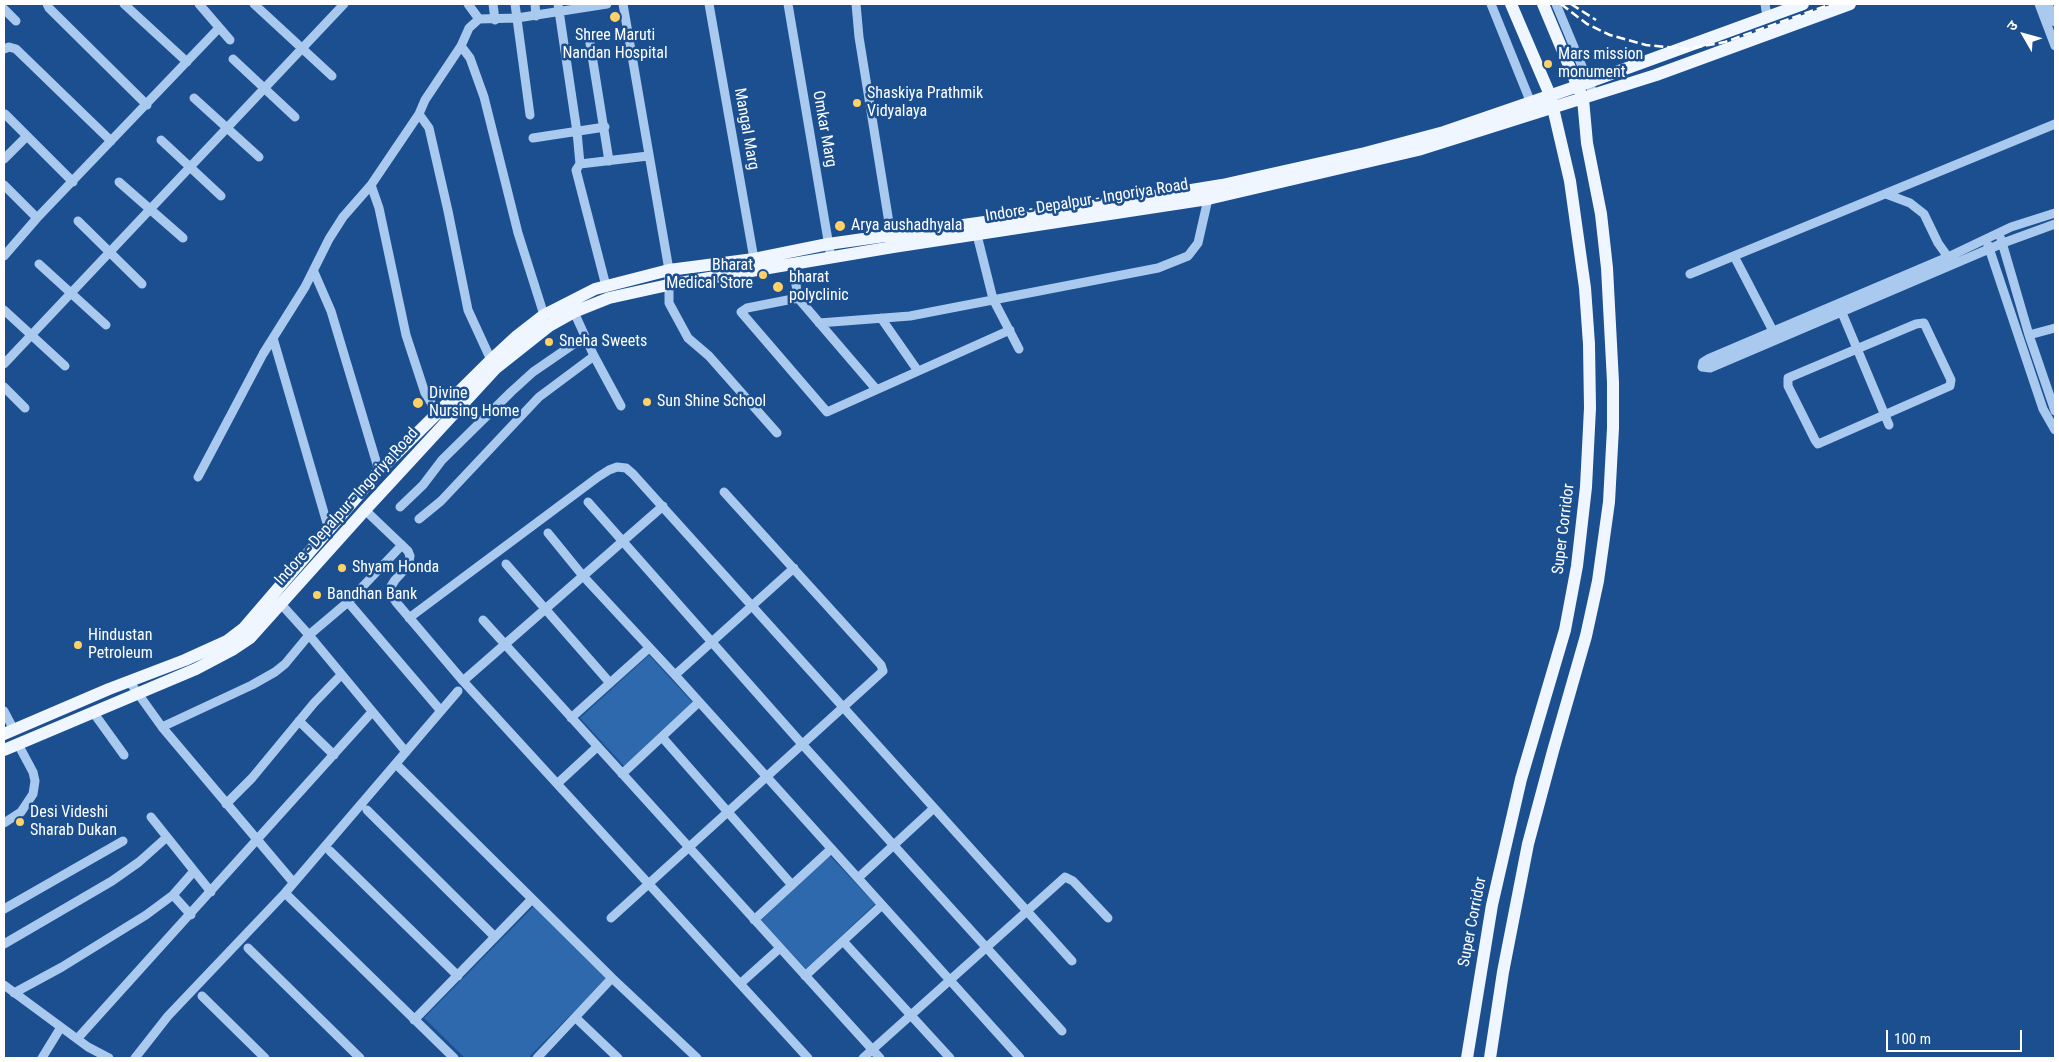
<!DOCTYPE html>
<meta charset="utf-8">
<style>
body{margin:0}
#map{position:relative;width:2059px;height:1062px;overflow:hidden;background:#1b4f8f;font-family:"Roboto Condensed","Noto Sans Devanagari",sans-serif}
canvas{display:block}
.frame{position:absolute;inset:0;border:5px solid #fff;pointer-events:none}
.north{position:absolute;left:1999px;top:10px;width:50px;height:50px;-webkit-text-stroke:4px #1b4f8f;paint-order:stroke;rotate:308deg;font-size:14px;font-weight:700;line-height:20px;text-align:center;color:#fff}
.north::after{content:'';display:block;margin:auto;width:18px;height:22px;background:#fff;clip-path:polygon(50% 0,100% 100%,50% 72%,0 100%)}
.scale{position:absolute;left:1886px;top:1030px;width:136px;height:22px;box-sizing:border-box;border:2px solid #fff;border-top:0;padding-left:6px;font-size:15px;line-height:18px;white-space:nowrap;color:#fff;-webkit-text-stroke:4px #1b4f8f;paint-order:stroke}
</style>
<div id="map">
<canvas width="2059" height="1062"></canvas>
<div class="frame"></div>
<div class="north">उ</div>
<div class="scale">100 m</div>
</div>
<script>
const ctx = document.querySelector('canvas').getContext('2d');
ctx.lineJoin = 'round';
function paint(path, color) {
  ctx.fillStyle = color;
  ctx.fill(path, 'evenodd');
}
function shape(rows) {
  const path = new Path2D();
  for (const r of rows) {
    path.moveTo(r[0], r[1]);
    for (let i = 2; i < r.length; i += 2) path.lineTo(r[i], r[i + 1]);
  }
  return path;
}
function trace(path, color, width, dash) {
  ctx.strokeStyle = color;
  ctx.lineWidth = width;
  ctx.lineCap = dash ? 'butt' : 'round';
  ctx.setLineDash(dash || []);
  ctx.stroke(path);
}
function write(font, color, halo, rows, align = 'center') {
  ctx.font = font + ' "Roboto Condensed",sans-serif';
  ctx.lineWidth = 5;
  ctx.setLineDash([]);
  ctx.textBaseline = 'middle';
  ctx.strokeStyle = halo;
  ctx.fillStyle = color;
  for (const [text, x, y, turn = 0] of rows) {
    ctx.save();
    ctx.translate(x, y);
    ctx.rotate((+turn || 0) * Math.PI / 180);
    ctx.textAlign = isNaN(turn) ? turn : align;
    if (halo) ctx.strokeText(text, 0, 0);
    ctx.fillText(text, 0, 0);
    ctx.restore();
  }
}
paint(shape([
 [649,655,693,703,624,766,580,718],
 [830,856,875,904,806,969,761,920],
 [534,906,607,978,528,1058,465,1058,424,1018]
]), '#2e69ad');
trace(shape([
 [47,4,49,8,147,105],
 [124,4,187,62],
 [199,4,230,40],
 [254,4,332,76],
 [468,4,479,19],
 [493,4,495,20],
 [515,4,530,115],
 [535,4,536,16],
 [558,4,577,132,580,164],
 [623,4,669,270,669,303,688,338,709,356,777,433],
 [709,4,754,259],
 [788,4,831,258],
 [856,4,859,37,891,235],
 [1491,4,1533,108],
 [1556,4,1594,95],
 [1765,4,1767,17],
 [2039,4,2055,46],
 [2048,4,2055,22],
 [4,9,16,21],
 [590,43,609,161],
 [461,46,470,58,484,97,518,233,544,315],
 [4,49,9,47,16,49,111,141],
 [233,59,295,117],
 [194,98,259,157],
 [5,114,73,182],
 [419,114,429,128,448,211,468,310,491,360],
 [533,138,605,127],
 [161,140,221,196],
 [4,159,27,136],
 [119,182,183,238],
 [4,185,37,218],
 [371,185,379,208,406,335,425,393,438,414],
 [1886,194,1910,203,1924,214,1938,243,1948,257],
 [2055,213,2011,227,1948,257,1708,359,1703,362,1702,367,1710,368,2003,243,2055,224],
 [78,221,142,284],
 [977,235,993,299,1019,349],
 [2001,239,2029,335,2055,411],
 [1988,245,2043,409,2055,430],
 [4,256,37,218,218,29],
 [1734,256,1773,331],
 [39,264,106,325],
 [793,265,798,298,876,389],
 [314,272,331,311,379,471],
 [1690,274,2055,124],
 [606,286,576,170,580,164,648,156],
 [798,298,747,308,741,312,827,412,1010,330],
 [1840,308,1889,425],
 [4,310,65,366],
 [574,312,594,356,621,406],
 [881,318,918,371],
 [819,323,910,316,1158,268,1188,256,1198,243,1208,199],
 [1924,323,1951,380,1950,386,1818,444,1815,440,1788,386,1788,378,1916,324,1924,323],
 [2029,335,2055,328],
 [273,338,329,530],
 [4,364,344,4],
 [4,387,25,408],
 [198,477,263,354,305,287,329,239,343,217,371,185,419,114,425,100,461,46,469,28,479,19,517,18,607,4],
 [588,502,802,744,1062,1031],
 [400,507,423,485,442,460,511,392,533,372,584,337],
 [365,510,408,551,410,556,408,566,395,580,390,588,391,595,396,602,463,681,808,1058],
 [419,519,441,501,539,397,594,356],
 [548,533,583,576,675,675,1020,1058],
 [506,564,610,683],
 [348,602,441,711],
 [281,604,309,635,406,752],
 [409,618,598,477,609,470,617,467,626,468,633,474,1072,961],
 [483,620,880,1058],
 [675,675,794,568],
 [129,681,162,727,293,882],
 [463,681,663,506],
 [4,711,14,730],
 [93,712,124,755],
 [571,718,649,648],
 [299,721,334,755],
 [162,727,252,685,275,672,285,664,309,635,348,602,402,545],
 [662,737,792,885],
 [396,764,612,978,697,1058],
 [622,774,699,702],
 [558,783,597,747],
 [226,804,252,778,314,703,341,675],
 [367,810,495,937],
 [151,817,211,892],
 [4,823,21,812,33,794,35,781,33,772,18,744],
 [330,851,458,976],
 [858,878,934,808],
 [285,893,454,1058],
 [173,895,191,915],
 [4,909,123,841],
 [611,918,883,671,881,665,724,492],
 [754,920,831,849],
 [843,941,950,1058],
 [4,944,112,881,139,862,167,837],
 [248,948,360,1058],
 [805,976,882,905],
 [741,983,780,948],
 [4,985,88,1047,109,1058],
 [14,993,62,967,146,915,173,895,194,871],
 [202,996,265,1058],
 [576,1018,618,1058],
 [414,1020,532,899],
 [77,1039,372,712],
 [42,1058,61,1027],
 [135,1058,168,1016,285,893,458,691],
 [537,1058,612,978],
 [863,1058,1065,877,1073,881,1108,918]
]), '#a9c9ee', 9);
trace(shape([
 [4,734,109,689,185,660,227,641,244,628,379,471,491,360,517,336,544,315,595,289,669,270,754,259,828,244,1063,211,1222,185,1365,153,1444,132,1578,86,1803,4],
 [4,750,196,669,232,650,250,638,365,510,496,368,549,326,574,312,609,298,668,285,893,247,1208,199,1418,150,1656,75,1850,4],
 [1467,1058,1492,905,1521,779,1565,630,1577,566,1586,487,1590,408,1589,344,1585,288,1570,181,1550,95,1511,4],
 [1490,1058,1503,972,1528,844,1553,751,1586,636,1598,581,1609,502,1613,428,1613,382,1607,268,1601,214,1587,143,1583,99,1543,4]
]), '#f0f6ff', 12);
trace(shape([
 [1561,4,1587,24,1610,35,1646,45,1688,49,1725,42,1831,4],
 [1571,4,1596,20]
]), '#fff', 2.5, [9, 4]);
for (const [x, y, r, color] of [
 [615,17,6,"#ffd166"],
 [1548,64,5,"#ffd166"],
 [857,103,5,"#ffd166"],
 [840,226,6,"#ffd166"],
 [763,275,5,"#ffd166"],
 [778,287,6,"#ffd166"],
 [549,342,5,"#ffd166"],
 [647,402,5,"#ffd166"],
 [418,403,6,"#ffd166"],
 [342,568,5,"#ffd166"],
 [317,595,5,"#ffd166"],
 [78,645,5,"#ffd166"],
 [20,822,5,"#ffd166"]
]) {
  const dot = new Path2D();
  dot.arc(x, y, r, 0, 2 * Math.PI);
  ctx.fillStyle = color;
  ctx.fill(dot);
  trace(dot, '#1b4f8f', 2);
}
write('16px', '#fff', '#1b4f8f', [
 ["Shree Maruti",615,36,"center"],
 ["Nandan Hospital",615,54,"center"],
 ["Mars mission",1558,55],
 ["monument",1558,73],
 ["Shaskiya Prathmik",867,94],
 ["Vidyalaya",867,112],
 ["Arya aushadhyala",851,226],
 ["Bharat",753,266,"right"],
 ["Medical Store",753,284,"right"],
 ["bharat",789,278],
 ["polyclinic",789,296],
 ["Sneha Sweets",559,342],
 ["Divine",429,394],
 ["Nursing Home",429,412],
 ["Sun Shine School",657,402],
 ["Shyam Honda",352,568],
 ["Bandhan Bank",327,595],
 ["Hindustan",88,636],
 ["Petroleum",88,654],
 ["Desi Videshi",30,813],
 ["Sharab Dukan",30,831]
], 'left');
write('16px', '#fff', '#1b4f8f', [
 ["Mangal Marg",746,129,80],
 ["Omkar Marg",824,129,80],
 ["Indore - Depalpur - Ingoriya Road",1087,201,-9],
 ["Indore - Depalpur - Ingoriya Road",347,507,-48],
 ["Super Corridor",1564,529,-83],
 ["Super Corridor",1473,922,-79]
]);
</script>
